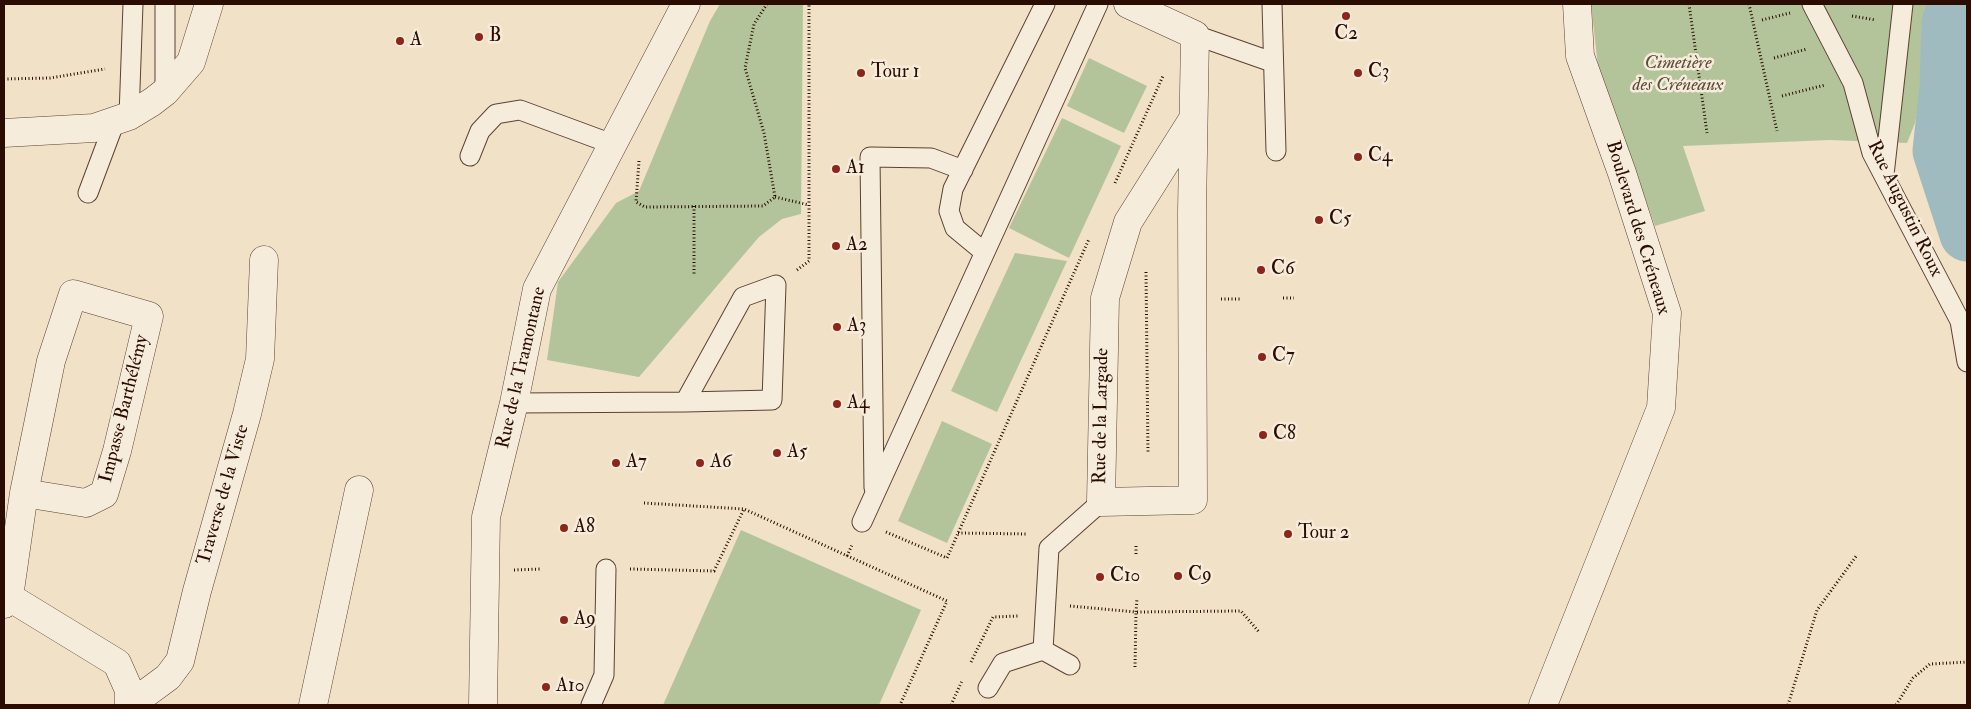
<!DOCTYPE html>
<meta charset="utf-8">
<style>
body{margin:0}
#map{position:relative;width:1971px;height:709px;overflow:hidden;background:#f1e1c7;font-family:"IM FELL Double Pica",serif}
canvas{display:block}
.frame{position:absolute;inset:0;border:5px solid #2b0c01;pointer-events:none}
</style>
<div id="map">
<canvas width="1971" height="709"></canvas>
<div class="frame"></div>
</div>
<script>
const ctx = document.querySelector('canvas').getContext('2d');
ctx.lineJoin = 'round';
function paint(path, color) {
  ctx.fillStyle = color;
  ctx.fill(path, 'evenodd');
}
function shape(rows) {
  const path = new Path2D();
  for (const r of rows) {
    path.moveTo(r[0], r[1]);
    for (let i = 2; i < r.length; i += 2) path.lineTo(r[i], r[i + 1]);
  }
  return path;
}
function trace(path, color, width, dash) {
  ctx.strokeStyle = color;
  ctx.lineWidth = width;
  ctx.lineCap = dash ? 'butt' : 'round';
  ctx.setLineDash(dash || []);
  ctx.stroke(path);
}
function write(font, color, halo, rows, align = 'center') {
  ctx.font = font + ' "IM FELL Double Pica",serif';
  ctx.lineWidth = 5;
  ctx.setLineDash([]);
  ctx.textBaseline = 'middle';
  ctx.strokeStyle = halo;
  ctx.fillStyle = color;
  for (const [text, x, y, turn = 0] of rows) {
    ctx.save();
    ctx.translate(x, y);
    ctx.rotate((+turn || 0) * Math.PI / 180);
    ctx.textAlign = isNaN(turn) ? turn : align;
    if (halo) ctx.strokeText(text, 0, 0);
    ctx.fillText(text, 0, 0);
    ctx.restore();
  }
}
paint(shape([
 [720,4,803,4,801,214,782,219,759,237,639,377,547,360,558,282,616,203,639,191,710,21],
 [1591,4,1931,4,1922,23,1920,98,1915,123,1907,143,1830,140,1683,146,1705,211,1655,226,1598,66],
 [1089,58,1147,86,1124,133,1067,106],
 [1062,118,1121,146,1069,258,1009,228],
 [1015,253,1067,261,997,412,951,391],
 [942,421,992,444,947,543,898,521],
 [741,530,921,610,879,705,663,705]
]), '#b4c49a');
trace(shape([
 [1956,4,1949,23,1947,87,1940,151,1967,234]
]), '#9fbbbf', 55);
const lane = shape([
 [165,4,165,92],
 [1272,4,1276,151],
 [1812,4,1853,83,1872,153,1960,321,1967,362],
 [1195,35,1272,62],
 [129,116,133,4],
 [470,156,480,131,496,114,520,110,612,144],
 [1884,175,1903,4],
 [88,193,115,121],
 [984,252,955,228,949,211,953,189,1045,4],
 [514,403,685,402,743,297,776,285,772,400,685,402],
 [874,488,870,157,931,158,963,170],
 [862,522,1098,4],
 [1070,665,1043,650,1049,548,1101,502],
 [988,688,1003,663,1043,650],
 [591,705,604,675,606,569]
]);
const street = shape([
 [1128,4,1195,35,1192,212,1193,500,1101,502,1105,298,1128,222,1193,119],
 [4,133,94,128,129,116,152,102,165,92,191,62,209,4],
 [9,597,24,493,51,361,73,294,149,316,117,451,104,494,86,503,24,493],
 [4,604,9,597,117,663,129,690,129,705],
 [130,705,168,677,180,661,197,591,247,414,260,359,264,260],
 [313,705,359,490],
 [483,705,486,517,514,403,537,289,686,4],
 [1543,705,1661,408,1667,313,1622,173,1580,56,1577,4]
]);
trace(lane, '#5c4132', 21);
trace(street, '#5c4132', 29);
trace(shape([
 [1689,4,1707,133],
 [1749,4,1777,131],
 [1852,16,1876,20],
 [1762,20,1790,13],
 [1774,58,1807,49],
 [4,79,50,78,105,69],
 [1782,96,1825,85],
 [639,161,636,202,645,207,763,206,775,197,764,133,745,68,754,24,767,4],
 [1115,183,1163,76],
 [775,197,809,205],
 [694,206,694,275],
 [797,270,809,261,809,4],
 [1146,272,1148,453],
 [1283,298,1294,298],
 [1221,299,1240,299],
 [644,503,744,509],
 [886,532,947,558,1089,239],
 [958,533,1028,534],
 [1136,546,1136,556],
 [847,556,852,545],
 [630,569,714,571,744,509,947,601,900,705],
 [514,570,541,569],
 [1070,606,1136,612,1137,598],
 [971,662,993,617,1019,616],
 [1135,667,1136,612,1241,611,1259,632],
 [951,705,962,681],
 [1788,705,1817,610,1857,555],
 [1896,705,1913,678,1930,664,1967,662]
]), '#2b0c01', 3, [1, 2.5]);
trace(lane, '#f6ecdb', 19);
trace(street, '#f6ecdb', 28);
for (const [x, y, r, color] of [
 [1346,16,5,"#8f2418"],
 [479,37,5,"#8f2418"],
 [400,41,5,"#8f2418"],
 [861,73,5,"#8f2418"],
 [1358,73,5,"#8f2418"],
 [1358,157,5,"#8f2418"],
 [836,169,5,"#8f2418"],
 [1319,220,5,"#8f2418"],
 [836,246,5,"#8f2418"],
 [1261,270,5,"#8f2418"],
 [837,327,5,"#8f2418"],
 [1262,357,5,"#8f2418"],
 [837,404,5,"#8f2418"],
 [1263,435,5,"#8f2418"],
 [777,453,5,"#8f2418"],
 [616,463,5,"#8f2418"],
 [700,463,5,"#8f2418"],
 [564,528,5,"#8f2418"],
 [1288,534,5,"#8f2418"],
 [1178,576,5,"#8f2418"],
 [1100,577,5,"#8f2418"],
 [564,620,5,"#8f2418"],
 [546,687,5,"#8f2418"]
]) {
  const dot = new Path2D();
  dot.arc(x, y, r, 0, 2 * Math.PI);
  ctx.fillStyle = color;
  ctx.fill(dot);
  trace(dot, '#f6ecdb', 2);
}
write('19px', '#2b0c01', '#f6ecdb', [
 ["C2",1346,35,"center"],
 ["B",489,37],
 ["A",410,41],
 ["Tour 1",871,73],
 ["C3",1368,73],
 ["C4",1368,157],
 ["A1",846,169],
 ["C5",1329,220],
 ["A2",846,246],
 ["C6",1271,270],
 ["A3",847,327],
 ["C7",1272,357],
 ["A4",847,404],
 ["C8",1273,435],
 ["A5",787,453],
 ["A7",626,463],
 ["A6",710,463],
 ["A8",574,528],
 ["Tour 2",1298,534],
 ["C9",1188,576],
 ["C10",1110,577],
 ["A9",574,620],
 ["A10",556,687]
], 'left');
write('italic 19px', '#5b4c37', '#f6ecdb', [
 ["Cimetière",1678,64],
 ["des Créneaux",1678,86]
]);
write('19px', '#2b0c01', '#f6ecdb', [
 ["Rue Augustin Roux",1904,209,64],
 ["Boulevard des Créneaux",1637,228,73],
 ["Rue de la Tramontane",522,368,-77],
 ["Impasse Barthélémy",125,409,-76],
 ["Rue de la Largade",1102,416,-89],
 ["Traverse de la Viste",224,495,-74]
]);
</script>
